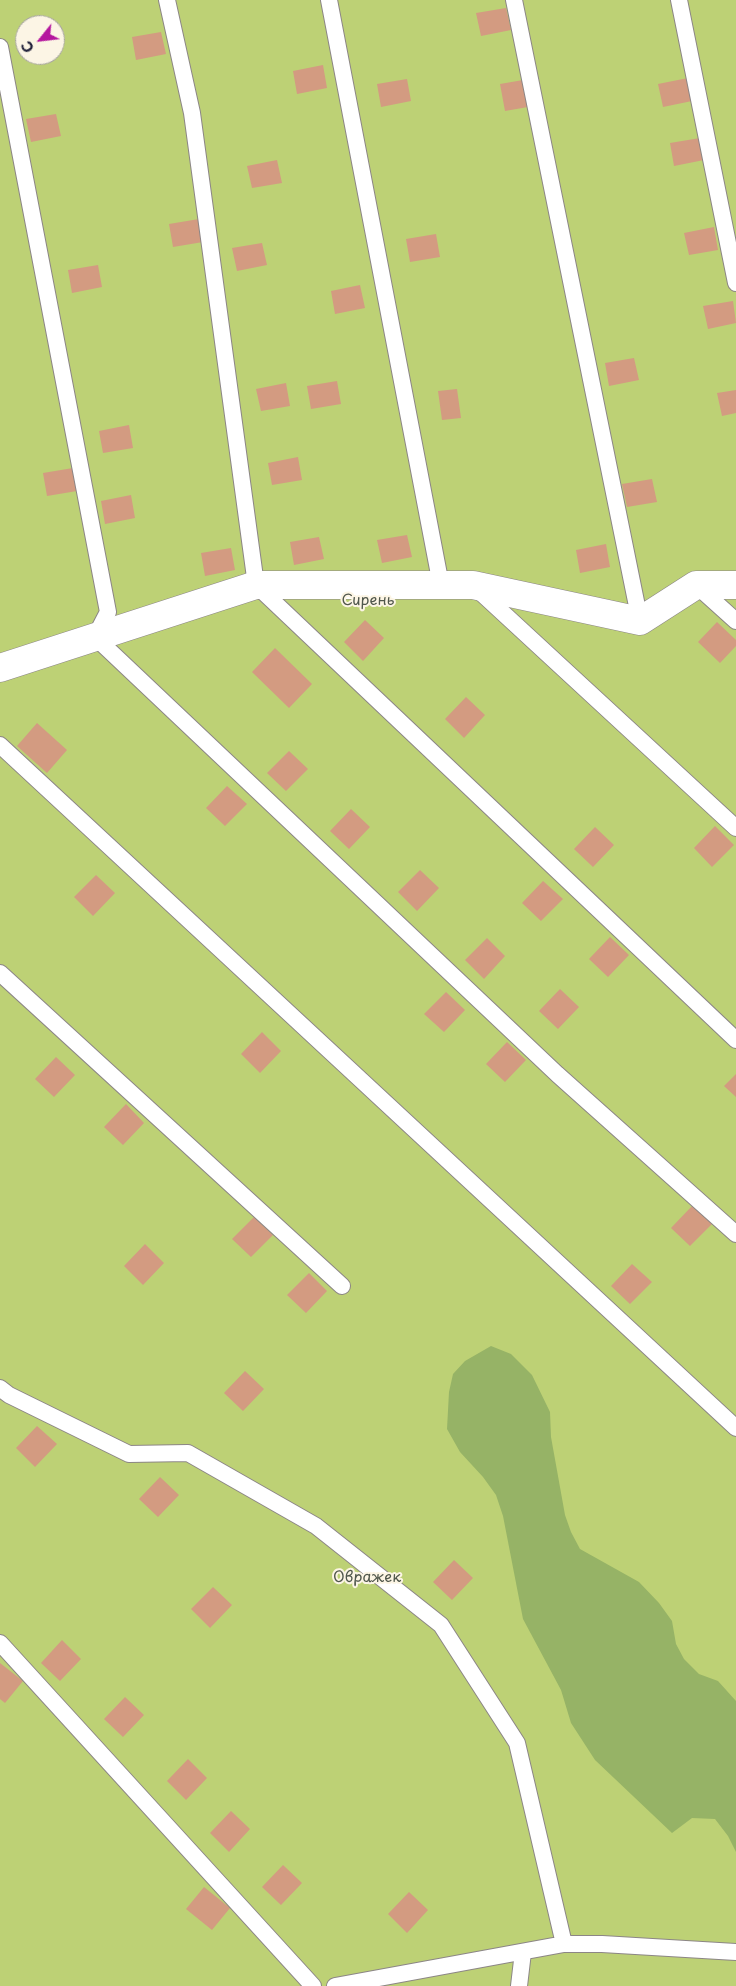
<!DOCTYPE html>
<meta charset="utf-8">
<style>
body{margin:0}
#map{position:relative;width:736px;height:1986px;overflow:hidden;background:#f7e9d1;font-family:"Playpen Sans",sans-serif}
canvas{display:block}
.north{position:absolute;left:15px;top:15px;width:50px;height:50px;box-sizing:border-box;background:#fcf5e5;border:1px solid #a5a1a1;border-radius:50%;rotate:241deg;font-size:14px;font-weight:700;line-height:20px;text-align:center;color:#22223b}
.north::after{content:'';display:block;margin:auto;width:18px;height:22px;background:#b5179e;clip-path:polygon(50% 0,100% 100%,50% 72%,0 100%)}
</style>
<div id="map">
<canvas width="736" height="1986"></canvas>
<div class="north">С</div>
</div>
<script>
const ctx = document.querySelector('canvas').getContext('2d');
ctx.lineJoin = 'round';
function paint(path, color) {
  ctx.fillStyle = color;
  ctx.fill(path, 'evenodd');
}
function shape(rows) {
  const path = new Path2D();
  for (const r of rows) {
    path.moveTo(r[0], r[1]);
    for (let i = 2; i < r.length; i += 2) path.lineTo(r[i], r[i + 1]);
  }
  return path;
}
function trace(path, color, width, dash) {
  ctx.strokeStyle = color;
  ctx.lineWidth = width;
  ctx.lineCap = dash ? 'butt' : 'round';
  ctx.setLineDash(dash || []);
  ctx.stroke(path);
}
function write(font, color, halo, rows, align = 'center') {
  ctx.font = font + ' "Playpen Sans",sans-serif';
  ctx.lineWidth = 4;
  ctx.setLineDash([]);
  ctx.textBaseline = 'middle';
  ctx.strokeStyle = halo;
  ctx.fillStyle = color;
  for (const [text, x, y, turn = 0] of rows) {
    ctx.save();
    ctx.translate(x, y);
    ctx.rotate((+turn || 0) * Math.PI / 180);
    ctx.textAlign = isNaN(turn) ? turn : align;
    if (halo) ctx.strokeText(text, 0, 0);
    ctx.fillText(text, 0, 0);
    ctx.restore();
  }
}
paint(shape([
 [0,0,736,0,736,1986,0,1986],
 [25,25,55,25,55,55,25,55]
]), '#bdd175');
paint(shape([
 [491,1346,511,1354,532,1375,550,1412,551,1437,565,1515,571,1532,580,1549,639,1582,659,1603,672,1621,676,1644,684,1659,699,1674,718,1681,736,1701,736,1852,728,1836,715,1819,692,1818,672,1833,595,1760,571,1723,561,1690,523,1619,503,1516,496,1495,483,1477,460,1452,447,1429,449,1392,453,1374,465,1361]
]), '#96b366');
paint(shape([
 [506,8,511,30,481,36,476,13],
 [161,32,166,54,136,60,132,37],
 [323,65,327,88,297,94,293,71],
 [688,78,692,101,663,107,658,84],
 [407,79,411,101,381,107,377,84],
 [523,80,528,107,505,111,500,84],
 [56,114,61,136,31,142,26,119],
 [700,138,704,160,674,166,670,143],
 [277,160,282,183,252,188,247,166],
 [199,219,203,242,173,247,169,224],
 [714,227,718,250,689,255,684,233],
 [436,234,440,257,410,262,406,239],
 [262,243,267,265,237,271,232,248],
 [98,265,102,287,72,293,68,270],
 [360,285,365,308,335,314,331,291],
 [733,301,736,323,708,329,703,306],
 [634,358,639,380,609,386,605,363],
 [337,381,341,404,311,409,307,386],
 [286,383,290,406,261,411,256,389],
 [457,389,461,418,442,420,438,391],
 [736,390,736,413,722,416,717,393],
 [129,425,133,448,103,453,99,431],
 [298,457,302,480,272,485,268,463],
 [73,468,77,491,47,496,43,473],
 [652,479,657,502,627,507,622,484],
 [131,495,135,518,105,524,101,501],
 [407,535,412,557,382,563,377,540],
 [319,537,324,559,294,565,290,542],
 [606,544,610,567,580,573,576,550],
 [231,548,235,570,205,576,201,553],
 [365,620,384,638,363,661,344,642],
 [717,622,736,640,736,646,720,663,698,642],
 [275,648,312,684,289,708,252,672],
 [466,697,485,715,464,738,445,719],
 [37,723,67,750,47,773,17,746],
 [289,751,308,769,286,791,267,773],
 [227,786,247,804,225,826,206,808],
 [351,809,370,827,349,849,330,831],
 [715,826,734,845,712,867,694,848],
 [595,827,614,845,593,867,574,849],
 [420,870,439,888,417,911,398,892],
 [96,875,115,893,93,916,74,897],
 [543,881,563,899,541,921,522,903],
 [610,937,629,955,608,977,589,959],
 [487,938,505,956,484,979,465,960],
 [560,989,579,1007,558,1029,539,1011],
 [446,992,465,1010,444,1032,424,1014],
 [262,1032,281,1051,260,1073,241,1054],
 [507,1042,526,1060,505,1082,486,1064],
 [56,1057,75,1075,54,1097,35,1079],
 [736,1074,736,1097,724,1086],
 [126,1104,144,1123,123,1145,104,1127],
 [692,1206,712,1224,690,1246,671,1228],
 [254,1217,273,1235,251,1257,232,1239],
 [145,1244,164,1263,143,1285,124,1266],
 [632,1264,652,1282,630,1304,611,1286],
 [309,1273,327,1291,306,1313,287,1295],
 [245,1371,264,1389,243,1411,224,1393],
 [37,1426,57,1444,35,1467,16,1448],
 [160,1477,179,1495,158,1517,139,1499],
 [454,1560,473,1578,452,1600,433,1582],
 [213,1587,232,1605,210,1628,191,1609],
 [62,1640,81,1659,60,1681,41,1663],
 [0,1663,23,1681,5,1703,0,1699],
 [125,1697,144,1715,123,1737,104,1719],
 [188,1759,207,1778,186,1800,167,1781],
 [231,1811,250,1829,229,1852,210,1833],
 [283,1865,302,1883,281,1905,262,1887],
 [204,1887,230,1908,212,1930,186,1909],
 [409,1892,428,1910,407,1933,388,1914]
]), '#d39b81');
const service = shape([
 [167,0,192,113,256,585,736,1040],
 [329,0,441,585],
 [514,0,640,621],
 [679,0,736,283],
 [0,47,108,612,95,637,557,1074,736,1234],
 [696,585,736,621],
 [477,589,736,828],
 [0,745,736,1428],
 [0,973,342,1286],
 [0,1388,9,1395,129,1454,188,1453,316,1526,441,1625,517,1743,564,1944],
 [0,1643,313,1986],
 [335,1986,564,1944,602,1944,736,1952],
 [519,1986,523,1952]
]);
const minor = shape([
 [0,668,256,585,473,585,640,621,696,585,736,585]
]);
trace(service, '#8c8686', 18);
trace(minor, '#8c8686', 29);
trace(service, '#fff', 16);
trace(minor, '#fff', 28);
write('15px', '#50574c', '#fcf5e5', [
 ["Сирень",368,601],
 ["Овражек",367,1578]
]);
</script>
